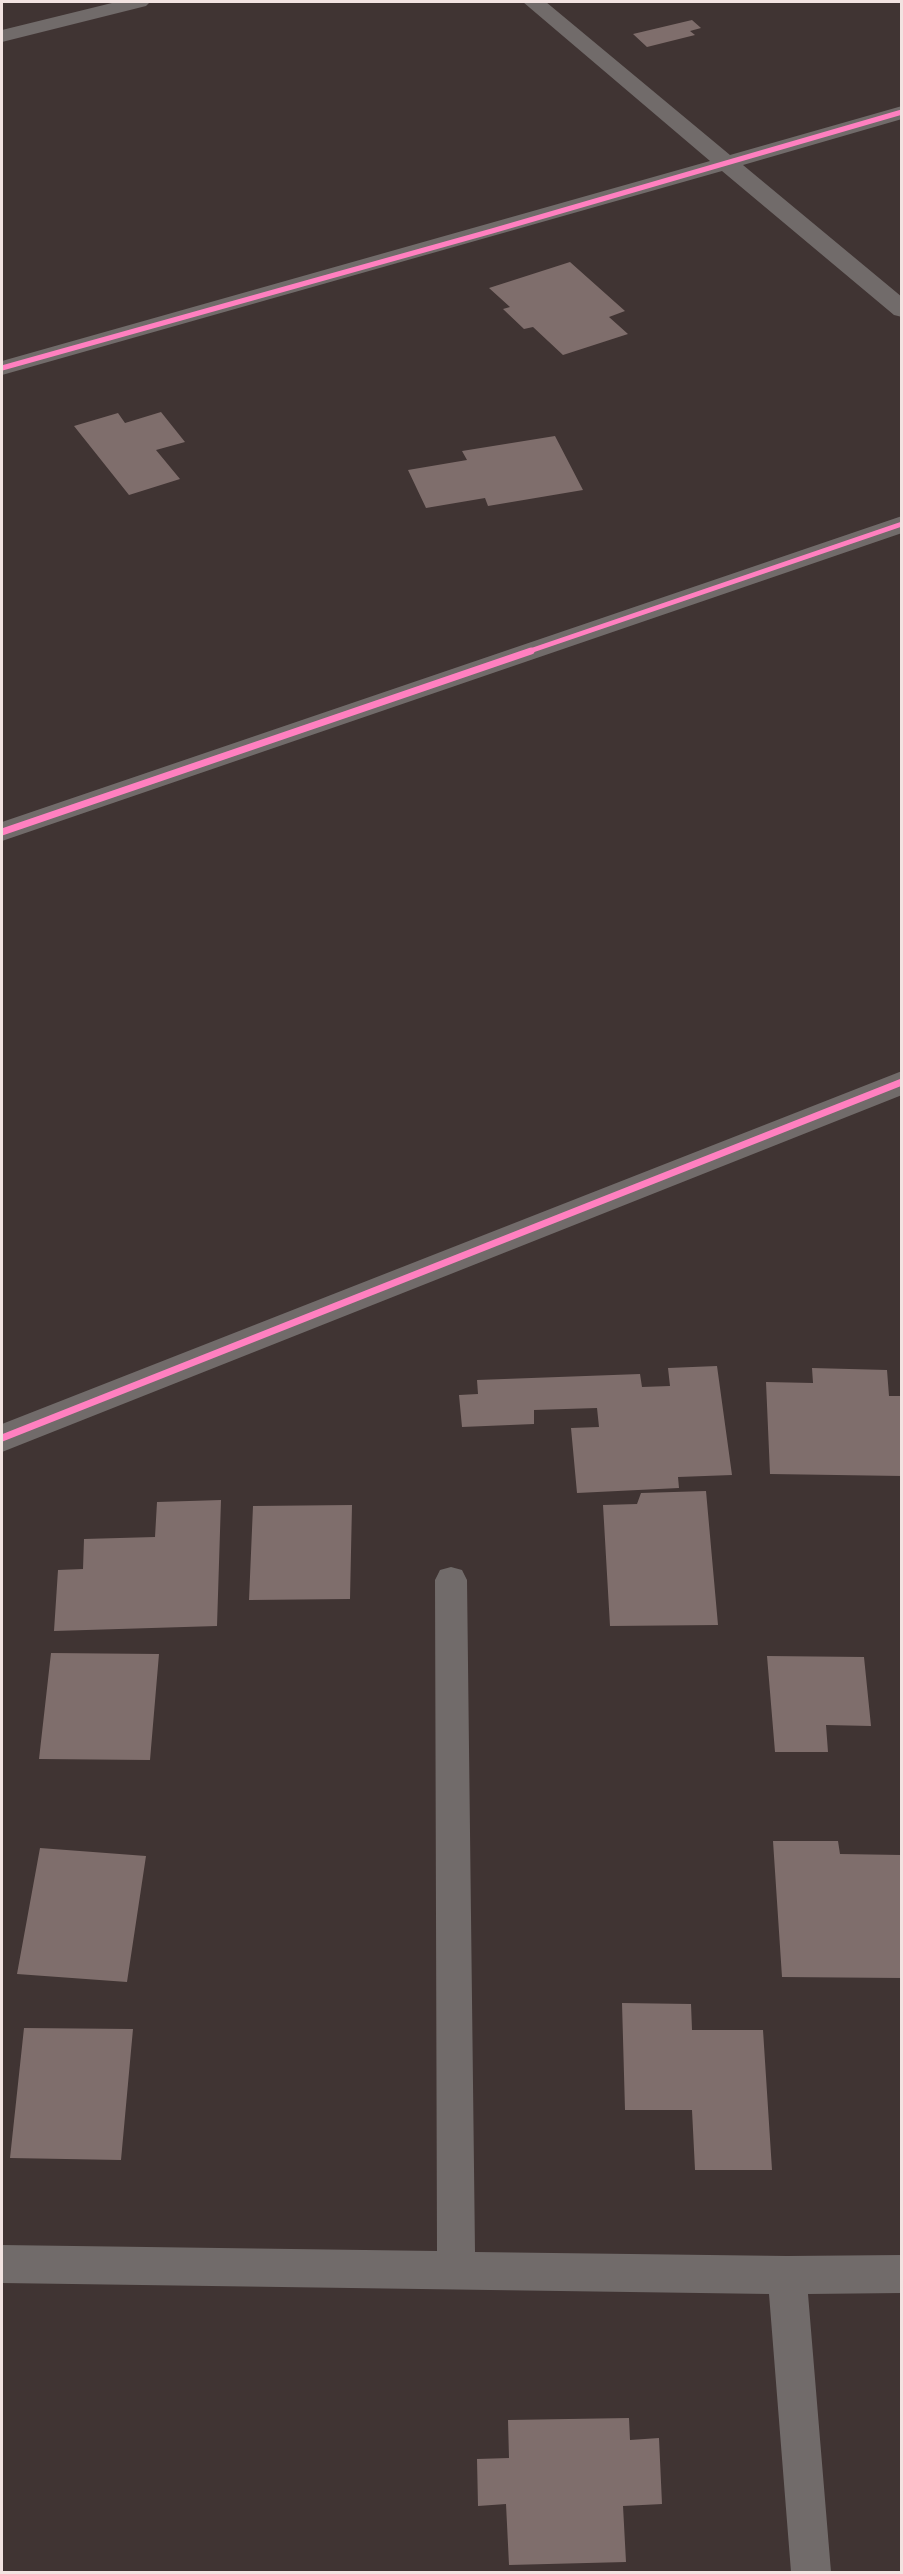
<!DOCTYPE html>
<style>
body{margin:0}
#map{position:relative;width:903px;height:2574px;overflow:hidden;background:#403433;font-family:"Titillium Web",sans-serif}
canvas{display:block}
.frame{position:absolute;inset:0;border:3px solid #f2e3e1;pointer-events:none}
</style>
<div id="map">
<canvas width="903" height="2574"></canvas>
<div class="frame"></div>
</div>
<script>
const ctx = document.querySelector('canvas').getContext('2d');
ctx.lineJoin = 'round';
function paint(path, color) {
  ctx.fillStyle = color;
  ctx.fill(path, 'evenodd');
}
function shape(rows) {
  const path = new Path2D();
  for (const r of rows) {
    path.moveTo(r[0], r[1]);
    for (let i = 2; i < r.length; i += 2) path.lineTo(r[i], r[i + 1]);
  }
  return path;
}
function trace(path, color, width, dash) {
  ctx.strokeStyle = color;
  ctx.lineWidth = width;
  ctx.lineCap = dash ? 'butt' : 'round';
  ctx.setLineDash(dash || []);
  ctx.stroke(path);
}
paint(shape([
 [692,20,701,28,690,31,695,35,647,47,633,34],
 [570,262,625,311,609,317,628,334,563,355,533,327,524,329,503,309,510,307,489,288],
 [161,412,185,442,156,450,180,479,129,495,74,426,118,413,125,423],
 [555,436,583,490,488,506,485,498,426,508,408,470,467,460,462,451],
 [717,1366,732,1475,678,1477,679,1488,577,1493,571,1428,599,1427,597,1408,534,1410,534,1424,462,1427,459,1395,478,1394,477,1380,640,1374,642,1387,670,1386,668,1368],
 [812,1368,887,1370,889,1396,902,1396,902,1476,770,1474,766,1382,813,1383],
 [706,1491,718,1625,610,1626,603,1505,637,1504,641,1493],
 [221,1500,217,1626,54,1631,58,1570,83,1569,84,1539,155,1537,157,1502],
 [352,1505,350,1599,249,1600,253,1506],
 [51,1653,159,1654,150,1760,39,1759],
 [767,1656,864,1657,871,1726,826,1725,828,1752,775,1752],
 [773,1841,838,1841,840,1854,902,1855,902,1978,782,1977],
 [40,1848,146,1856,127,1982,17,1974],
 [622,2003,691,2004,692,2030,763,2030,772,2170,695,2170,692,2110,625,2110],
 [24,2028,133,2029,121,2160,10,2158],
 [629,2418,630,2440,659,2438,662,2504,623,2506,626,2562,509,2565,506,2504,478,2506,477,2459,509,2458,508,2420]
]), '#7f6e6c');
paint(shape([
 [451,1567,462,1570,467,1580,475,2252,787,2256,902,2255,902,2293,808,2294,831,2572,791,2572,769,2294,2,2283,2,2245,437,2251,435,1580,440,1570,451,1567]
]), '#716b6a');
paint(shape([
 [116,2,150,2,146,6,2,42,2,30,116,2],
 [523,2,546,2,730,155,902,106,902,119,743,165,902,297,902,317,894,315,722,171,2,375,2,361,710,161,523,2],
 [902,516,902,533,2,841,2,822,902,516],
 [902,1071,902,1095,2,1452,2,1424,902,1071]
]), '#716b6a');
trace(shape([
 [2,368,492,231,902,112],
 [527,652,902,524]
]), '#ff80c0', 5);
trace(shape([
 [2,832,531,651],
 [2,1438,902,1082]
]), '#ff80c0', 7);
</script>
